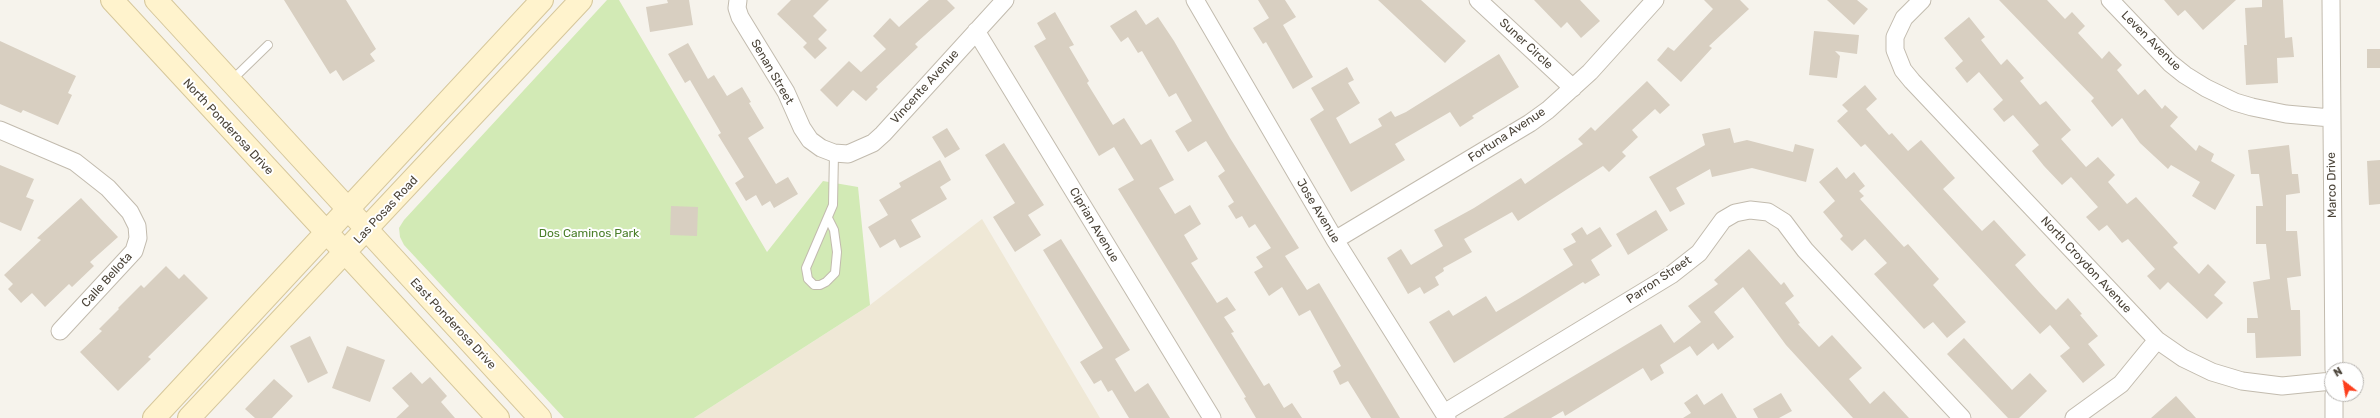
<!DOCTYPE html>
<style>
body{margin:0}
#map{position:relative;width:2380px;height:418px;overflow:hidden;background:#f6f3ec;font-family:Rubik,sans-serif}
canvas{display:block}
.north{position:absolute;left:2324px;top:362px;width:40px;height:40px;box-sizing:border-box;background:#fff;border:1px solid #b7b4b0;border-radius:50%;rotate:329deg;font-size:11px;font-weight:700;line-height:16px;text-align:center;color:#4b4439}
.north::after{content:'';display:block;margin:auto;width:14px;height:18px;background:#fc3f1d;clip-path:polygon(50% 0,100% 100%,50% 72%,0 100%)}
</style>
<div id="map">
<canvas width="2380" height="418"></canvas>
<div class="north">N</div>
</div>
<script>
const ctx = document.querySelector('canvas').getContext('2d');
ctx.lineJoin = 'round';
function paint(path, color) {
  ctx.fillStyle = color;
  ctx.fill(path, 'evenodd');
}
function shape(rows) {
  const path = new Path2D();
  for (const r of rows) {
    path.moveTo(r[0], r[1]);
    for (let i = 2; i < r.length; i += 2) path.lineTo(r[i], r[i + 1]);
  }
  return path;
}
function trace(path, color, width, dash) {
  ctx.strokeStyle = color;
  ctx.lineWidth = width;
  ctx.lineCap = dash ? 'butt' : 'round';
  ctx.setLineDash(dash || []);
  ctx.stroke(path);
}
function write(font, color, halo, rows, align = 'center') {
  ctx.font = font + ' Rubik,sans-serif';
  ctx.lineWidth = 4;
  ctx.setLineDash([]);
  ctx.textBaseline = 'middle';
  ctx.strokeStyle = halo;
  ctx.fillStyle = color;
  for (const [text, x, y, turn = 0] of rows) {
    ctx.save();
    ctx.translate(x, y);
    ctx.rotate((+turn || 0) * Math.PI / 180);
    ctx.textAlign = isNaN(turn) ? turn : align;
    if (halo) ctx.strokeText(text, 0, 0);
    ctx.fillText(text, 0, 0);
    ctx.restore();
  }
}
paint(shape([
 [982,219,1100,418,694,418,870,305]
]), '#efe8d6');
paint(shape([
 [607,0,619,0,767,252,823,181,858,187,870,305,694,418,564,418,404,245,400,237,399,228,404,220]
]), '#d2eab5');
paint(shape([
 [284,0,346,0,376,49,370,54,375,61,343,81,336,70,330,74],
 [667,0,689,0,693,25,650,32,646,7,668,3],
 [791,0,829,0,813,16,827,30,818,39,827,48,815,59,803,47,807,43,777,14],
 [929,0,947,0,955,8,915,44,918,47,876,87,878,89,866,101,853,90,837,107,820,90,849,61,861,72,886,49,873,36,890,18,899,27],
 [1258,0,1285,0,1296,17,1283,25,1313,77,1293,89,1266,42,1263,44,1253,28,1269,18],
 [1378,0,1421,0,1466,41,1445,63],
 [1534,0,1580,0,1600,21,1581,38,1567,22,1561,28],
 [1704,0,1740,0,1749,9,1709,46,1712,48,1681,82,1657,60,1668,47,1674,51,1713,9],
 [1827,0,1857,0,1868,9,1854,25],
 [1999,0,2047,0,2065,19,2072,12,2085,26,2078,33,2102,59,2109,51,2122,65,2117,70,2138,95,2145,89,2162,109,2165,105,2178,117,2170,126,2196,151,2199,145,2214,154,2211,161,2235,175,2215,210,2192,196,2200,182,2171,165,2168,169,2140,143,2122,118,2112,127,2091,101,2094,98],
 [2164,0,2236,0,2203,30,2185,10,2178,16],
 [2262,0,2283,0,2285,38,2292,37,2294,57,2277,58,2278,83,2246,85,2244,45,2247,45,2245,8,2262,7],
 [1136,10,1146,25,1158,17,1174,41,1230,138,1299,248,1285,256,1307,290,1319,283,1400,418,1371,418,1348,381,1340,385,1333,371,1341,366,1310,310,1299,316,1282,287,1269,296,1254,272,1263,267,1256,257,1271,248,1255,224,1249,228,1242,216,1236,219,1228,206,1234,202,1218,176,1225,171,1206,141,1188,152,1175,131,1192,121,1176,93,1169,97,1142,51,1138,53,1128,37,1121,42,1110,26],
 [1055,12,1074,45,1069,47,1089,81,1087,83,1113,125,1124,118,1141,145,1151,139,1174,180,1159,188,1175,214,1190,205,1201,224,1184,235,1198,259,1191,263,1217,303,1227,297,1236,310,1224,317,1234,332,1231,333,1264,386,1269,383,1284,408,1292,403,1302,418,1256,418,1244,398,1246,397,1118,189,1134,180,1114,147,1099,156,1034,46,1046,39,1037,23],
 [1969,17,1985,37,1981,40,2001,65,2007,59,2024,78,2020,81,2040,105,2046,101,2071,130,2061,139,2086,167,2098,157,2115,175,2108,182,2127,204,2136,197,2178,243,2173,247,2199,274,2208,264,2226,282,2214,295,2223,303,2207,319,2168,282,2160,290,2147,276,2155,269,2128,239,2122,243,2107,225,2099,231,2086,217,2098,207,2071,177,2062,185,2044,166,2032,151,2039,145,2013,115,2004,122,1993,109,2003,100,1979,72,1967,83,1955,68,1963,61,1944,38],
 [1814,31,1859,35,1857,54,1835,51,1840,56,1837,78,1809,75],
 [0,41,76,76,68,93,72,95,58,125,23,110,21,113,0,104],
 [688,43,708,79,714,75,727,96,742,87,751,102,749,103,764,128,748,138,776,184,788,177,798,194,774,208,770,201,762,206,756,195,746,201,735,183,744,177,718,135,721,133,690,80,685,83,668,54],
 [2367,49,2380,49,2380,68,2367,68],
 [1499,54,1519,87,1472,116,1474,118,1460,127,1450,112,1395,144,1405,160,1351,192,1310,119,1324,110,1311,88,1347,67,1354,80,1348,83,1360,103,1336,118,1350,144,1382,126,1378,119,1391,111,1395,117,1406,112],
 [1647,81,1670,105,1660,114,1655,109,1632,130,1638,137,1622,152,1626,156,1609,172,1603,166,1518,221,1512,212,1464,239,1472,252,1443,268,1444,271,1435,277,1439,285,1424,294,1420,287,1408,294,1387,258,1401,249,1411,265,1443,246,1434,230,1474,208,1521,178,1525,184,1583,144,1578,139,1591,127,1595,131],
 [1865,85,1877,99,1866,109,1889,135,1892,133,1908,151,1921,140,1955,178,1943,189,1982,231,1994,220,2026,255,2015,265,2039,292,2056,310,2068,298,2082,314,2080,315,2098,336,2088,344,2105,365,2083,383,2060,356,2070,348,2050,325,2040,334,1865,144,1861,147,1837,121,1848,111,1842,105],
 [947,128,960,149,945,158,932,137],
 [1730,128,1734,143,1747,140,1793,152,1795,144,1814,149,1806,182,1752,168,1712,177,1710,169,1676,188,1685,204,1670,212,1649,177,1705,145,1702,134],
 [1004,143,1044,205,1028,215,1041,235,1015,252,993,217,1015,203,985,155],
 [2289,145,2292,174,2298,174,2300,193,2286,195,2286,231,2297,231,2301,276,2287,278,2291,310,2300,310,2301,356,2256,358,2255,333,2247,333,2247,318,2258,318,2253,282,2270,279,2266,244,2256,244,2256,206,2263,206,2259,174,2251,174,2248,150],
 [940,160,951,180,940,187,947,199,911,220,921,237,900,248,895,239,880,248,868,227,888,215,879,200,901,187,899,183],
 [2380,160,2380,204,2369,205,2367,161],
 [0,165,34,179,26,197,34,200,21,231,0,222],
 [1837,167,1846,179,1854,172,1865,186,1859,191,1864,196,1860,199,1904,247,1908,244,1939,279,1933,285,1966,322,1947,338,1933,322,1924,329,1874,274,1887,263,1865,239,1852,251,1840,239,1843,236,1823,212,1835,201,1819,182],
 [81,198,118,237,90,262,94,266,72,287,69,284,45,307,32,293,21,303,8,289,13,284,4,275,41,240,37,238],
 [671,206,698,207,697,236,670,235],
 [1656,210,1668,230,1628,255,1616,234],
 [1582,227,1587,235,1600,227,1612,246,1591,260,1600,275,1585,284,1583,282,1454,363,1429,322,1449,310,1453,316,1486,296,1496,312,1520,298,1573,265,1563,249,1576,242,1571,234],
 [1061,239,1130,350,1115,359,1135,392,1148,383,1170,418,1129,418,1112,390,1108,392,1101,380,1094,384,1080,362,1103,348,1043,250],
 [1749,249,1781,285,1784,282,1794,296,1785,303,1800,323,1798,324,1819,347,1832,335,1862,368,1849,379,1870,404,1884,391,1909,418,1853,418,1786,345,1743,287,1714,312,1734,337,1718,350,1713,343,1697,356,1690,346,1660,365,1664,373,1651,381,1643,368,1565,416,1563,411,1551,418,1503,418,1661,324,1674,343,1701,322,1688,306,1718,284,1714,280],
 [166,266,179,279,184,274,208,298,148,357,151,359,118,391,80,352,102,331,99,329,119,309,118,308,141,285,144,288],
 [310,336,328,373,308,383,290,346],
 [1964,338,2012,390,2030,373,2047,391,2019,418,2008,418,1947,354],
 [347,346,385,360,370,402,332,388],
 [411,372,422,384,430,377,447,396,441,402,455,418,396,418,409,406,392,388],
 [274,379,293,396,272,418,255,418,245,409],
 [1722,393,1737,418,1683,418,1691,413,1684,403,1697,394,1704,405],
 [1781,393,1792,411,1779,418,1758,418,1753,409],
 [2176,396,2196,418,2151,418]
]), '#d8cfc1');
const lane = shape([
 [232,80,268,45],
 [828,218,834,230,837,252,835,273,826,282,820,285,814,285,808,279,806,268,833,205,834,153]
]);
const street = shape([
 [738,0,737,8,740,17,786,92,802,128,810,140,821,148,834,153,848,154,873,143,883,134,1005,0],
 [1195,0,1335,240,1447,418],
 [1478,0,1573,88],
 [1922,0,1904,18,1895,37,1895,50,1903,70,1912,81,2157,340,2183,358,2212,372,2242,381,2282,386,2332,381],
 [2110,0,2170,63,2185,75,2206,88,2235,102,2252,107,2286,114,2331,118],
 [2331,0,2334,370],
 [976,31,1212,418],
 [0,130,75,162,108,188,130,212,137,226,138,238,134,251,60,331],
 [1335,240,1530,123,1548,110,1590,72,1655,0],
 [2334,394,2334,418],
 [1444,413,1671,275,1699,253,1723,220,1735,213,1750,210,1768,212,1784,222,1805,250,1962,418],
 [2074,418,2121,384,2157,340]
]);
const secondary = shape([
 [112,0,498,418],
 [156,0,540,418],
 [154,418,542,0],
 [189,418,581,0]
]);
trace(lane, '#c2bbae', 10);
trace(street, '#c2bbae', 19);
trace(secondary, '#d6c79b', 24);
trace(lane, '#fff', 8);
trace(street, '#fff', 17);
trace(secondary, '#fff3cd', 22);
write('12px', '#4b4439', '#fff', [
 ["Leven Avenue",2151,41,45],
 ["Suner Circle",1526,44,43],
 ["Senan Street",772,72,60],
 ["Vincente Avenue",925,87,-48],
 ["North Ponderosa Drive",228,127,47],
 ["Fortuna Avenue",1507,135,-33],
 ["Marco Drive",2332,185,-91],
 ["Las Posas Road",386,210,-47],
 ["Jose Avenue",1318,211,59],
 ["Ciprian Avenue",1094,225,59],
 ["North Croydon Avenue",2086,265,47],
 ["Calle Bellota",107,280,-48],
 ["Parron Street",1659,280,-34],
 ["East Ponderosa Drive",453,324,47]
]);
write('12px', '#4a7f2a', '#fff', [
 ["Dos Caminos Park",589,234]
]);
</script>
